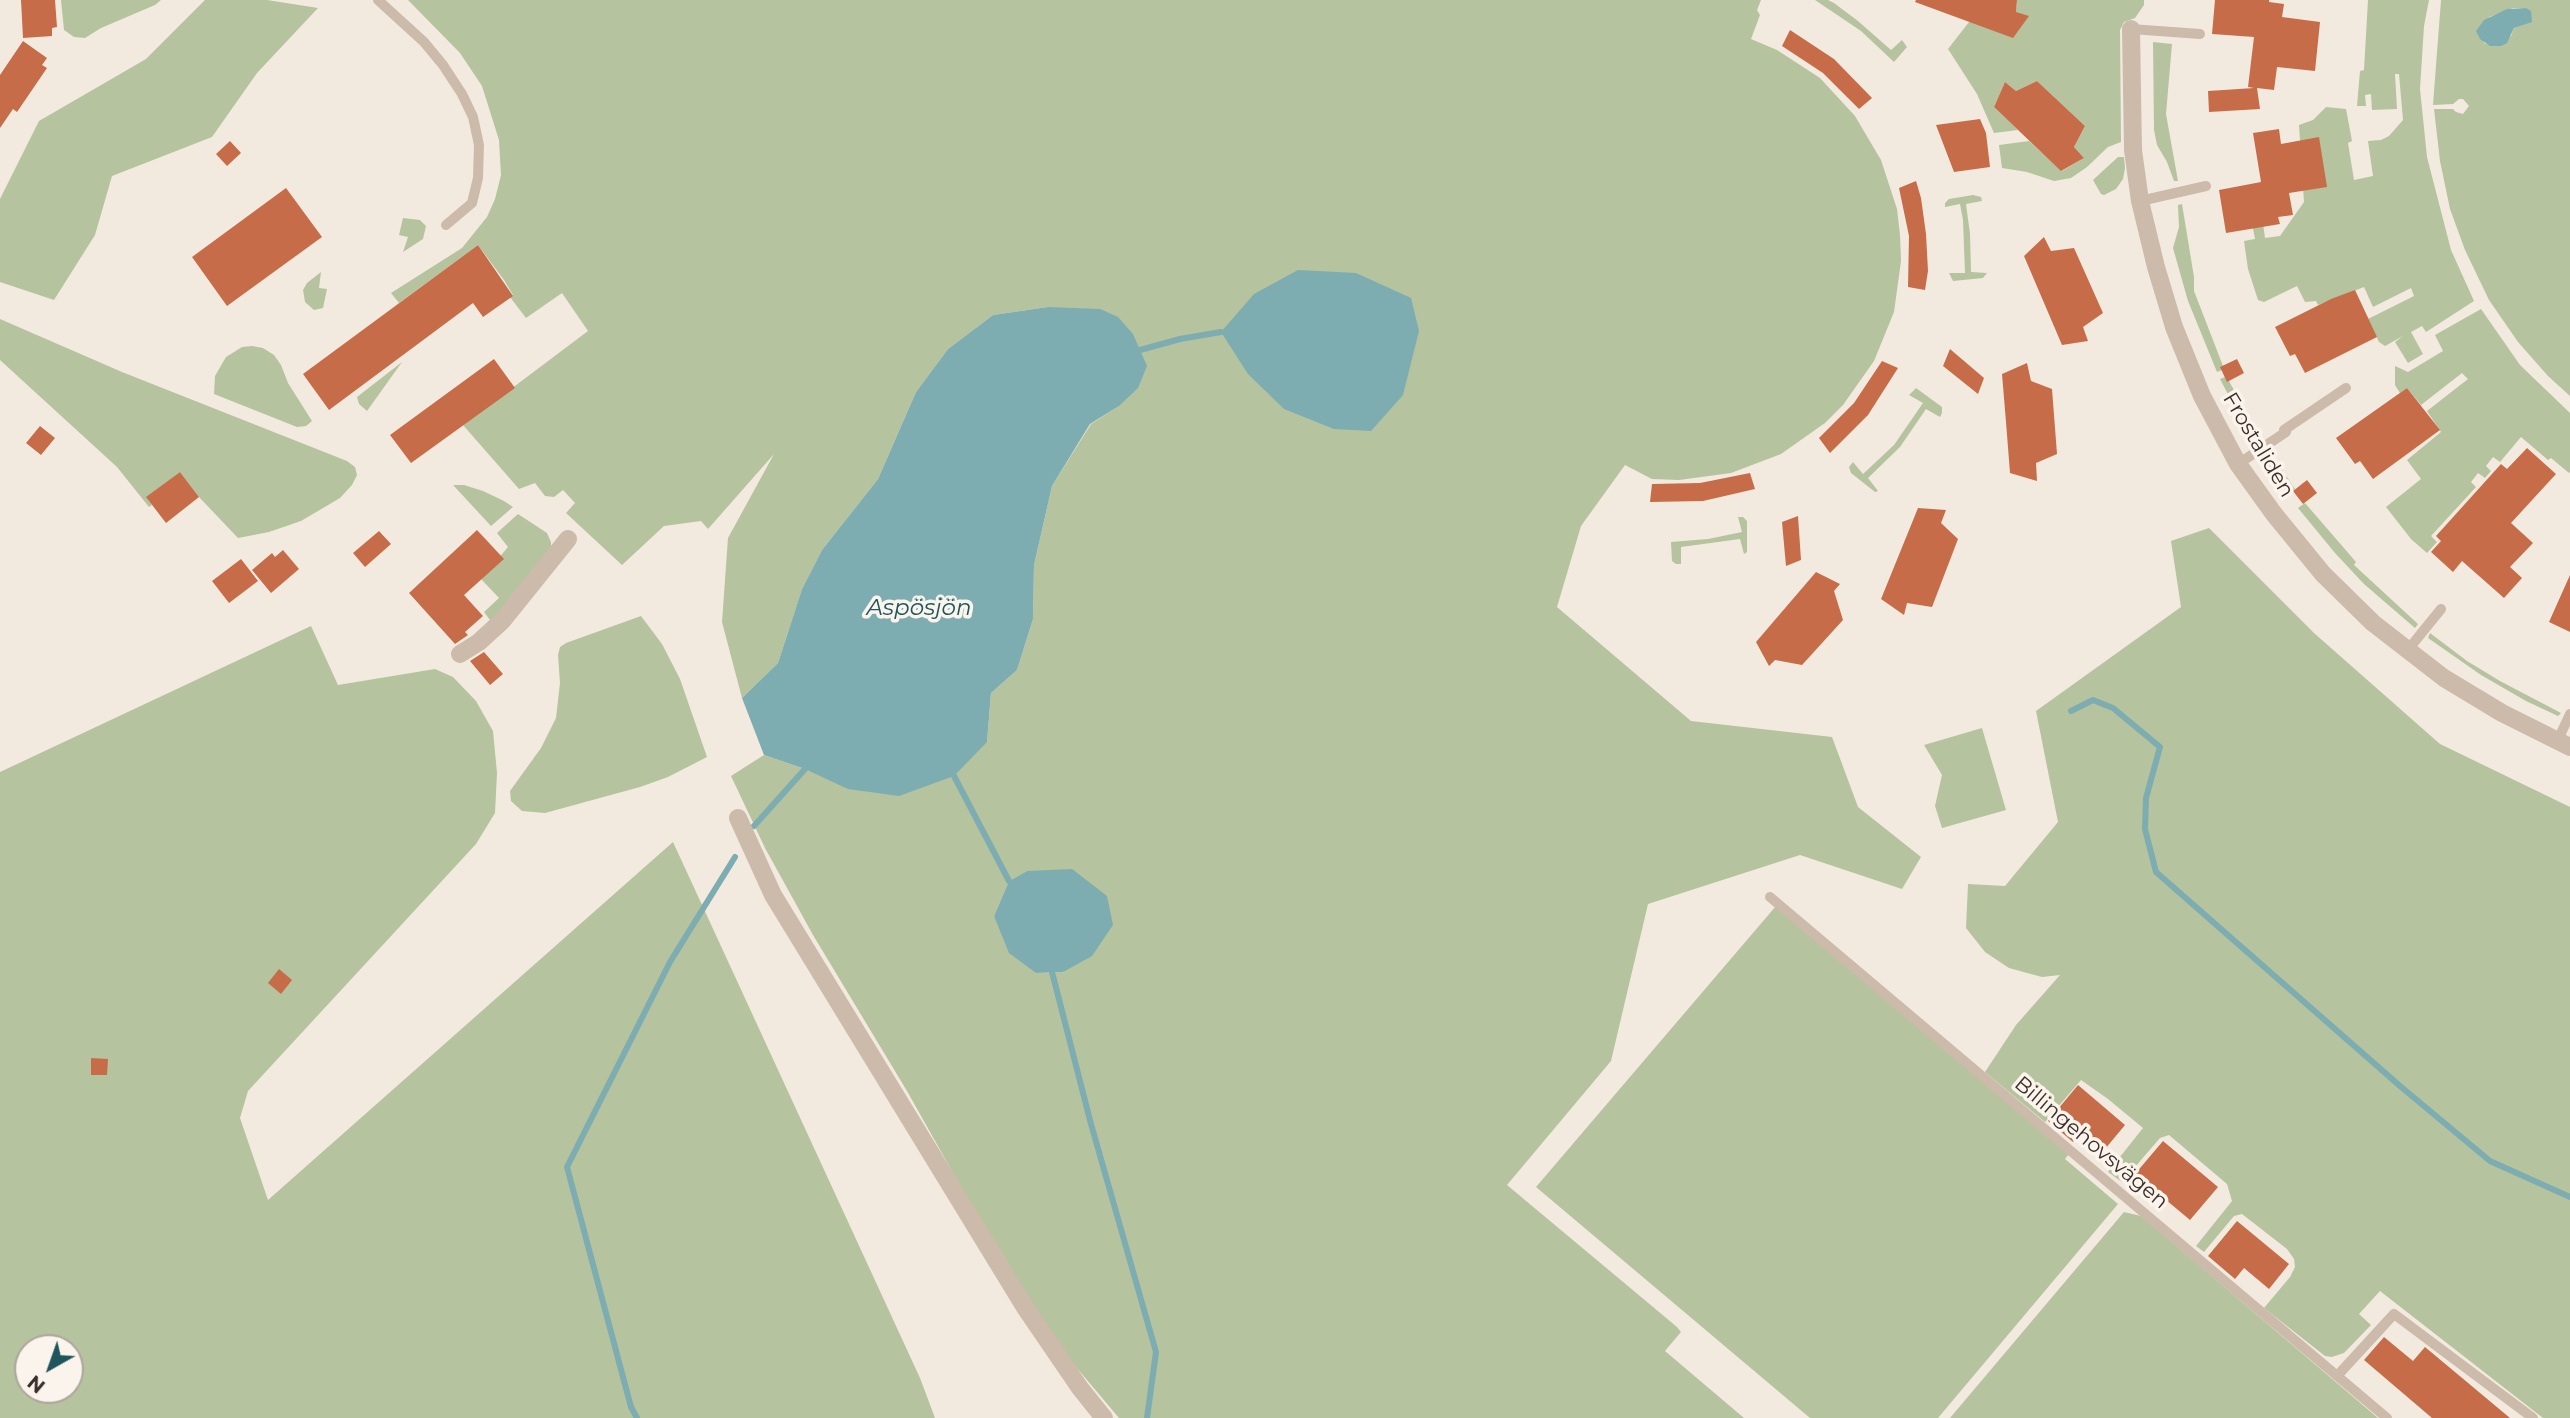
<!DOCTYPE html>
<meta charset="utf-8">
<style>
body{margin:0}
#map{position:relative;width:2570px;height:1418px;overflow:hidden;background:#f3eadf;font-family:Montserrat,sans-serif}
canvas{display:block}
.north{position:absolute;left:14px;top:1334px;width:70px;height:70px;box-sizing:border-box;background:#faf4ec;border:2px solid #ada59e;border-radius:50%;rotate:220deg;font-size:19px;font-weight:700;line-height:28px;text-align:center;color:#392f2a}
.north::after{content:'';display:block;margin:auto;width:24px;height:32px;background:#1f555c;clip-path:polygon(50% 0,100% 100%,50% 72%,0 100%)}
</style>
<div id="map">
<canvas width="2570" height="1418"></canvas>
<div class="north">N</div>
</div>
<script>
const ctx = document.querySelector('canvas').getContext('2d');
ctx.lineJoin = 'round';
function paint(path, color) {
  ctx.fillStyle = color;
  ctx.fill(path, 'evenodd');
}
function shape(rows) {
  const path = new Path2D();
  for (const r of rows) {
    path.moveTo(r[0], r[1]);
    for (let i = 2; i < r.length; i += 2) path.lineTo(r[i], r[i + 1]);
  }
  return path;
}
function trace(path, color, width, dash) {
  ctx.strokeStyle = color;
  ctx.lineWidth = width;
  ctx.lineCap = dash ? 'butt' : 'round';
  ctx.setLineDash(dash || []);
  ctx.stroke(path);
}
function write(font, color, halo, rows, align = 'center') {
  ctx.font = font + ' Montserrat,sans-serif';
  ctx.lineWidth = 7;
  ctx.setLineDash([]);
  ctx.textBaseline = 'middle';
  ctx.strokeStyle = halo;
  ctx.fillStyle = color;
  for (const [text, x, y, turn = 0] of rows) {
    ctx.save();
    ctx.translate(x, y);
    ctx.rotate((+turn || 0) * Math.PI / 180);
    ctx.textAlign = isNaN(turn) ? turn : align;
    if (halo) ctx.strokeText(text, 0, 0);
    ctx.fillText(text, 0, 0);
    ctx.restore();
  }
}
paint(shape([
 [61,0,161,0,155,5,101,28,85,38,74,37,64,30],
 [205,0,267,0,318,8,257,73,212,137,112,176,95,235,54,300,0,282,0,199,39,121,146,59],
 [408,0,1761,0,1757,10,1760,15,1751,39,1777,50,1820,78,1855,116,1881,160,1897,209,1900,235,1901,261,1894,312,1874,361,1843,405,1825,423,1781,454,1731,473,1679,480,1652,479,1625,465,1581,526,1557,607,1691,721,1832,737,1858,807,1921,857,1902,889,1800,855,1648,904,1611,1061,1507,1185,1677,1327,1681,1332,1665,1351,1744,1418,1119,1418,1071,1361,1044,1323,980,1221,907,1091,813,935,765,848,731,776,764,755,805,769,987,742,991,693,1017,670,1033,619,1034,565,1052,486,1091,424,1119,406,1048,307,993,315,948,349,916,392,878,479,822,550,802,589,778,663,742,698,722,622,728,538,774,454,708,529,701,521,664,526,622,565,566,513,575,503,563,490,554,497,545,496,535,483,519,489,463,425,588,331,562,293,526,318,510,297,513,295,504,280,478,245,399,303,391,293,462,248,487,217,495,199,501,175,499,140,482,86,460,53],
 [1027,871,1064,972,1036,973,994,916,1009,881],
 [1815,0,1828,0,1834,3,1858,21,1891,50,1902,40,1907,47,1894,62,1861,31],
 [2017,0,2144,0,2144,5,2135,18,2124,22,2120,30,2121,142,2108,147,2087,167,2071,178,2054,181,2027,172,2002,168,1999,145,2029,141,2062,171,2084,158,2074,147,2085,126,2037,81,2016,91,2005,82,1994,107,2018,130,1994,133,1977,94,1948,49,1969,22,2016,12],
 [2368,0,2429,0,2424,26,2420,89,2427,157,2451,250,2474,301,2426,332,2422,326,2411,332,2423,354,2408,363,2395,342,2403,336,2385,346,2379,342,2368,319,2414,296,2411,288,2373,307,2364,287,2318,305,2316,301,2305,302,2297,286,2264,302,2258,300,2248,269,2244,241,2255,239,2251,218,2262,216,2265,238,2280,236,2304,202,2299,125,2313,120,2326,107,2346,109,2352,141,2348,143,2354,180,2373,176,2368,141,2381,140,2389,136,2403,120,2399,74,2395,74,2397,109,2372,110,2371,94,2365,95,2366,106,2357,106,2360,71,2364,70],
 [2441,0,2570,0,2570,396,2548,376,2518,342,2489,300,2465,250,2450,209,2440,161,2434,109,2453,109,2456,112,2463,114,2469,106,2463,99,2459,99,2453,104,2433,105],
 [2513,8,2526,8,2526,23,2514,28,2511,36,2495,46,2484,43,2489,17],
 [2153,42,2172,44,2166,114,2178,181,2174,181,2167,162,2157,145,2154,130],
 [2118,157,2124,157,2125,168,2123,179,2116,189,2104,195,2101,194,2093,180],
 [1973,195,1981,197,1982,201,1966,204,1970,234,1971,272,1987,273,1983,278,1953,281,1949,273,1965,273,1963,220,1960,204,1945,207,1945,203,1949,199],
 [2182,204,2194,277,2194,291,2223,366,2222,370,2217,372,2188,301,2173,248,2179,227,2178,205],
 [403,218,420,220,426,226,423,239,403,252,408,237,399,235],
 [321,272,319,288,327,289,323,308,314,310,305,302,303,290,307,283],
 [2481,309,2520,365,2570,413,2570,472,2569,473,2551,458,2548,460,2521,437,2500,462,2493,457,2486,466,2491,471,2485,478,2478,473,2471,482,2476,487,2431,536,2437,542,2427,553,2411,539,2386,507,2421,479,2407,460,2441,432,2427,411,2468,379,2462,373,2421,405,2407,388,2400,393,2395,385,2395,366,2408,372,2443,351,2435,335],
 [0,319,122,372,347,461,355,467,357,475,352,485,340,498,301,521,269,532,238,538,199,497,180,472,147,497,152,505,149,507,117,467,0,360],
 [252,346,263,348,274,355,281,365,288,383,312,421,306,426,297,427,214,394,215,376,226,357,242,347],
 [402,362,367,411,359,404,357,397],
 [2225,377,2229,381,2259,437,2252,440,2220,379],
 [1916,388,1942,407,1942,413,1940,417,1926,409,1900,447,1868,478,1878,491,1875,492,1851,473,1849,467,1853,462,1863,474,1894,445,1923,403,1909,395],
 [2272,455,2295,489,2289,497,2265,460],
 [453,485,464,485,483,491,504,501,513,507,491,526],
 [2305,503,2356,562,2354,565,2418,624,2415,628,2364,584,2335,553,2298,508],
 [518,514,547,533,551,542,551,549,495,621,490,620,484,612,499,598,481,579,508,547,497,533],
 [1738,517,1743,517,1747,521,1747,552,1744,554,1740,539,1681,547,1681,564,1676,564,1672,561,1671,542,1708,539,1742,532],
 [2209,528,2314,633,2440,744,2570,807,2570,1418,2543,1418,2380,1291,2359,1314,2371,1325,2344,1353,2332,1357,2325,1356,2264,1308,2290,1277,2295,1267,2294,1259,2287,1249,2242,1214,2234,1216,2204,1252,2196,1246,2232,1201,2227,1184,2169,1135,2160,1138,2122,1182,2108,1172,2143,1128,2108,1099,2081,1080,2045,1122,1985,1072,2016,1025,2060,975,2042,977,2009,968,1985,952,1966,928,1968,884,2005,886,2058,822,2036,711,2181,607,2171,541],
 [641,616,662,644,680,679,707,757,668,777,640,787,545,813,522,811,511,801,510,791,541,748,556,718,560,683,558,655,560,647,566,643],
 [311,626,338,685,435,669,453,677,476,701,493,731,497,773,495,813,476,844,248,1091,240,1118,268,1200,673,842,920,1378,935,1418,0,1418,0,772],
 [28,1348,70,1348,70,1390,28,1390],
 [2430,633,2467,661,2500,681,2561,713,2558,716,2526,701,2481,675,2428,638],
 [1982,728,2006,810,1942,828,1935,806,1942,775,1924,745],
 [1776,906,2069,1154,2065,1159,2118,1204,1938,1418,1810,1418,1536,1187],
 [2124,1212,2141,1216,2378,1418,1950,1418]
]), '#b5c39e');
paint(shape([
 [2526,8,2531,11,2532,22,2514,28,2507,43,2501,46,2490,46,2480,39,2476,31,2484,20,2507,9],
 [1298,270,1356,273,1411,298,1419,331,1403,395,1371,431,1334,429,1284,409,1248,374,1221,332,1254,294],
 [1048,307,1100,309,1118,317,1133,334,1147,366,1138,388,1119,406,1090,424,1052,486,1034,565,1033,619,1017,670,991,693,987,742,954,776,899,796,848,789,805,769,764,755,742,698,778,663,802,589,822,550,878,479,916,392,948,349,993,315],
 [1072,869,1107,896,1113,925,1092,956,1063,972,1036,973,1009,953,994,916,1009,881,1027,871]
]), '#7dadb1');
trace(shape([
 [1140,350,1180,339,1221,332],
 [2071,711,2093,700,2113,708,2160,747,2146,798,2145,829,2156,872,2400,1086,2490,1161,2570,1197],
 [954,776,1009,881],
 [754,826,805,769],
 [1052,972,1091,1124,1156,1352,1147,1418],
 [637,1418,631,1407,567,1167,670,962,735,857]
]), '#7dadb1', 6);
paint(shape([
 [21,0,55,0,57,27,52,28,52,36,23,38],
 [1916,0,2017,0,2016,12,2029,16,2013,38,1915,2],
 [2215,0,2269,0,2269,2,2284,4,2282,17,2320,22,2315,71,2277,67,2274,90,2257,88,2260,109,2209,112,2208,91,2254,88,2248,87,2254,37,2212,34],
 [1790,30,1834,59,1872,98,1859,109,1823,73,1782,46],
 [23,41,47,58,42,65,47,68,17,112,13,109,0,128,0,75],
 [2037,81,2085,126,2074,147,2084,158,2061,171,1994,107,2005,82,2016,91],
 [1980,119,1986,133,1990,167,1954,172,1936,125],
 [2279,129,2281,144,2319,137,2327,187,2289,193,2293,215,2278,217,2280,224,2226,233,2219,190,2261,182,2253,133],
 [230,141,241,153,227,166,216,154],
 [1916,181,1921,198,1926,234,1928,271,1925,290,1908,287,1909,236,1899,188],
 [286,188,322,237,227,306,192,257],
 [2044,237,2051,251,2074,248,2103,313,2083,327,2088,341,2062,345,2024,256],
 [478,245,513,296,483,317,473,303,329,410,303,374],
 [2355,290,2377,337,2305,373,2295,354,2290,356,2275,327,2331,299],
 [1950,349,1984,378,1978,394,1943,366],
 [494,359,515,388,411,463,390,435],
 [2237,359,2244,373,2227,382,2220,367],
 [1882,361,1898,368,1868,415,1830,453,1819,438,1854,403],
 [2027,363,2031,381,2052,389,2057,454,2036,463,2037,481,2010,473,2006,422,2002,374],
 [2407,388,2440,430,2373,479,2360,461,2355,464,2336,438],
 [40,426,55,438,41,455,26,443],
 [2527,448,2556,474,2511,523,2533,543,2510,567,2522,578,2504,598,2462,561,2453,572,2431,552,2441,541,2436,536,2501,464,2507,469],
 [180,472,199,497,166,523,146,497],
 [1750,473,1755,489,1703,501,1650,502,1652,484,1700,483],
 [2307,480,2317,493,2303,504,2293,491],
 [1918,508,1946,510,1941,523,1958,539,1932,607,1907,603,1904,615,1881,599],
 [1798,516,1801,560,1786,566,1782,522],
 [477,530,504,559,464,595,483,616,465,632,468,635,455,644,409,593],
 [379,531,391,544,365,567,353,553],
 [283,550,299,569,271,593,252,570,272,553,275,557],
 [241,559,258,581,229,603,212,581],
 [1816,572,1840,584,1834,591,1843,620,1802,665,1775,660,1769,666,1756,642],
 [2570,575,2570,632,2549,622],
 [484,652,503,674,490,685,470,661],
 [279,969,292,980,281,994,268,983],
 [91,1058,108,1059,107,1075,91,1075],
 [2078,1085,2125,1125,2105,1149,2083,1131,2073,1142,2048,1121],
 [2163,1141,2218,1187,2190,1220,2135,1174],
 [2237,1221,2289,1264,2269,1289,2244,1268,2235,1279,2208,1256],
 [2384,1337,2413,1361,2425,1347,2510,1418,2432,1418,2364,1360]
]), '#c76c49');
trace(shape([
 [378,0,424,42,443,65,462,94,473,117,479,145,478,178,472,203,446,225],
 [2131,29,2200,34],
 [2140,201,2206,186],
 [2284,430,2346,388],
 [2238,464,2286,432],
 [2407,651,2441,609],
 [2557,742,2570,714],
 [1770,897,2387,1418],
 [2337,1376,2394,1314,2533,1418]
]), '#cba', 10);
trace(shape([
 [2131,29,2133,150,2140,201,2156,267,2174,327,2202,396,2238,464,2274,514,2323,574,2373,623,2444,678,2502,713,2570,747],
 [460,654,479,642,502,621,568,539],
 [738,818,773,895,1026,1309,1080,1388,1104,1418]
]), '#cba', 18);
write('21px', '#392f2a', '#faf4ec', [
 ["Frostaliden",2258,445,59],
 ["Billingehovsvägen",2091,1143,40]
]);
write('italic 23px', '#1f555c', '#faf4ec', [
 ["Aspösjön",919,608]
]);
</script>
